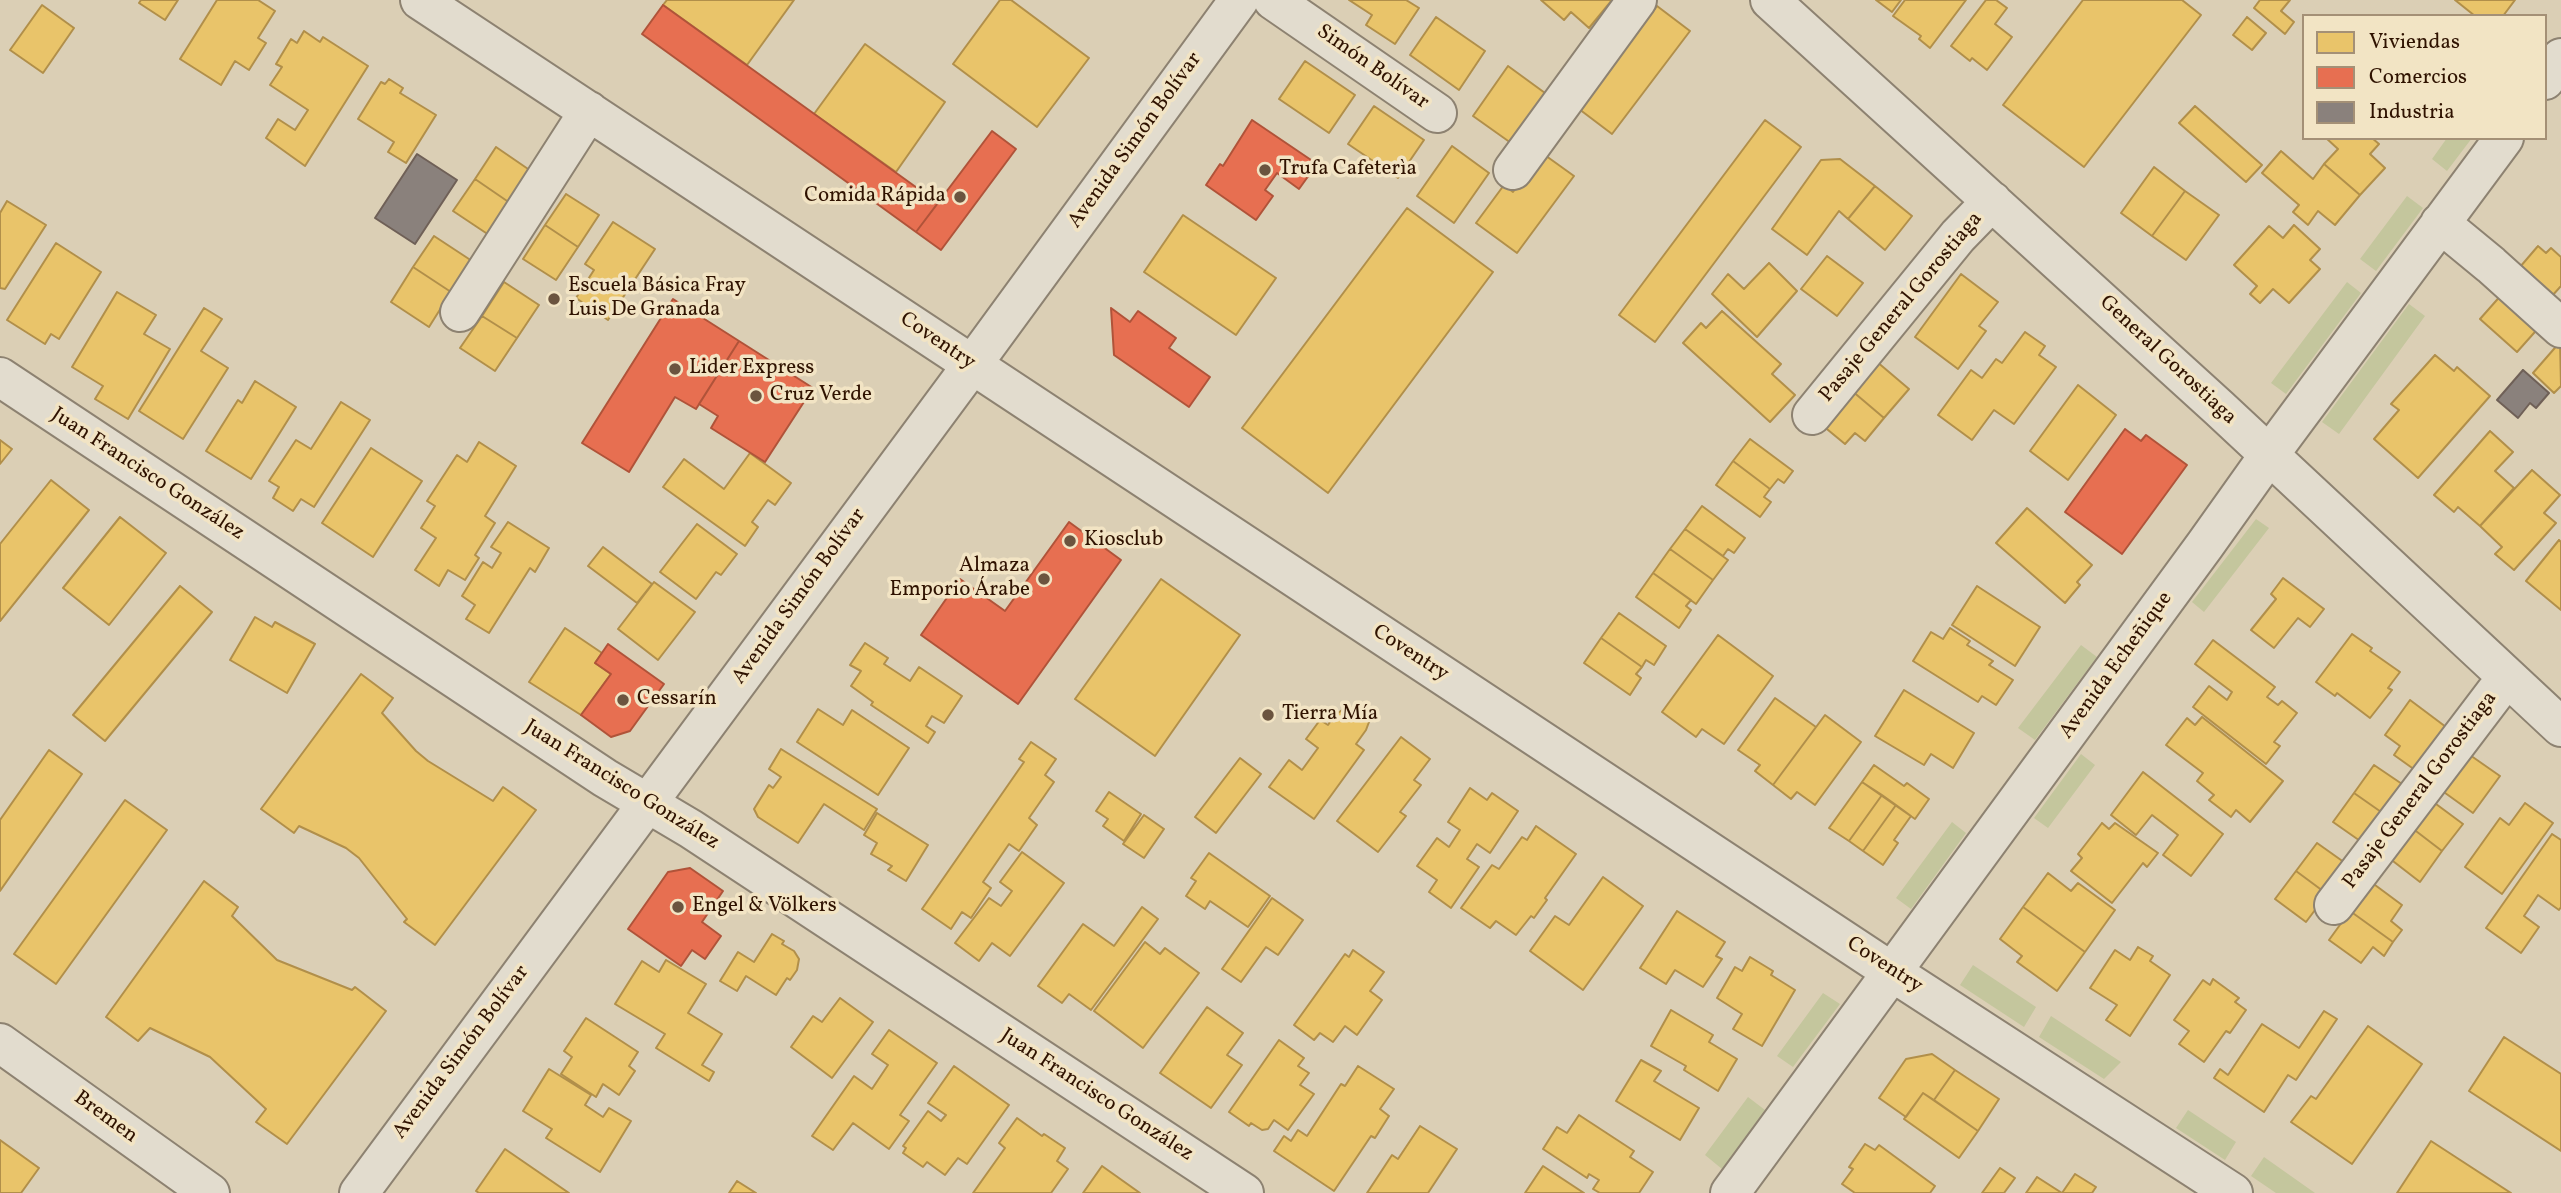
<!DOCTYPE html>
<meta charset="utf-8">
<style>
body{margin:0}
#map{position:relative;width:2561px;height:1193px;overflow:hidden;background:#dbcfb5;font-family:Vollkorn,serif}
canvas{display:block}
.legend{position:absolute;left:2302px;top:14px;width:245px;height:126px;box-sizing:border-box;background:#f2e4c4;border:2px solid #a49076;margin:0;padding:9px 12px;list-style:none;font-size:21px;color:#2f1200}
.legend li{display:flex;align-items:center;gap:14px;height:35px}
.legend b{width:35px;border:2px solid #a49076}
</style>
<div id="map">
<canvas width="2561" height="1193"></canvas>
<ul class="legend">
<li><b style="height:19px;background:#e9c46a"></b>Viviendas</li>
<li><b style="height:19px;background:#e76f51"></b>Comercios</li>
<li><b style="height:19px;background:#8a817c"></b>Industria</li>
</ul>
</div>
<script>
const ctx = document.querySelector('canvas').getContext('2d');
ctx.lineJoin = 'round';
function paint(path, color) {
  ctx.fillStyle = color;
  ctx.fill(path, 'evenodd');
}
function shape(rows) {
  const path = new Path2D();
  for (const r of rows) {
    path.moveTo(r[0], r[1]);
    for (let i = 2; i < r.length; i += 2) path.lineTo(r[i], r[i + 1]);
  }
  return path;
}
function trace(path, color, width, dash) {
  ctx.strokeStyle = color;
  ctx.lineWidth = width;
  ctx.lineCap = dash ? 'butt' : 'round';
  ctx.setLineDash(dash || []);
  ctx.stroke(path);
}
function write(font, color, halo, rows, align = 'center') {
  ctx.font = font + ' Vollkorn,serif';
  ctx.lineWidth = 7;
  ctx.setLineDash([]);
  ctx.textBaseline = 'middle';
  ctx.strokeStyle = halo;
  ctx.fillStyle = color;
  for (const [text, x, y, turn = 0] of rows) {
    ctx.save();
    ctx.translate(x, y);
    ctx.rotate((+turn || 0) * Math.PI / 180);
    ctx.textAlign = isNaN(turn) ? turn : align;
    if (halo) ctx.strokeText(text, 0, 0);
    ctx.fillText(text, 0, 0);
    ctx.restore();
  }
}
paint(shape([
 [2447,138,2472,138,2447,171,2432,159],
 [2407,196,2423,208,2376,271,2360,259],
 [2347,282,2361,293,2286,394,2271,383],
 [2409,304,2425,316,2339,434,2322,422],
 [2256,519,2269,528,2204,612,2192,602],
 [2081,645,2097,657,2035,740,2018,728],
 [2081,754,2095,765,2048,828,2034,818],
 [1952,822,1966,833,1911,909,1896,898],
 [1973,965,2036,1007,2024,1027,1960,985],
 [1823,993,1840,1004,1793,1067,1777,1056],
 [2051,1016,2121,1062,2104,1079,2039,1037],
 [1748,1097,1765,1110,1722,1169,1705,1155],
 [2188,1110,2236,1142,2225,1160,2176,1128],
 [2264,1157,2315,1193,2276,1193,2251,1176]
]), '#c4c69d');
const homes = shape([
 [141,0,178,0,165,20,139,3,141,0],
 [217,0,258,0,275,11,258,38,266,43,249,70,235,61,221,85,180,59,217,0],
 [667,0,794,0,747,65,663,5,667,0],
 [1000,0,1011,0,1089,58,1037,127,953,64,1000,0],
 [1349,0,1406,0,1419,8,1395,44,1366,25,1372,15,1349,0],
 [1541,0,1612,0,1589,28,1571,12,1564,20,1541,0],
 [1876,0,1901,0,1892,12,1876,0],
 [1905,0,1966,0,1930,48,1919,39,1921,36,1893,16,1905,0],
 [1986,0,1996,0,2007,8,1995,24,2012,37,1987,70,1972,58,1970,61,1951,46,1986,0],
 [2083,0,2182,0,2201,15,2084,167,2003,105,2083,0],
 [2260,0,2290,0,2281,11,2294,22,2285,34,2254,8,2260,0],
 [2455,0,2515,0,2503,16,2475,16,2455,0],
 [42,5,74,28,43,73,10,50,42,5],
 [1657,6,1690,31,1612,134,1579,109,1657,6],
 [1436,17,1485,51,1459,90,1410,55,1436,17],
 [2247,17,2266,33,2252,50,2233,35,2247,17],
 [304,31,320,42,323,37,368,66,305,166,266,138,278,119,295,130,308,110,270,85,282,67,276,64,291,39,297,43,304,31],
 [865,44,945,102,896,172,814,114,865,44],
 [1305,61,1355,95,1329,133,1279,99,1305,61],
 [1508,66,1545,93,1511,143,1473,116,1508,66],
 [389,79,403,88,400,93,436,115,406,163,388,152,394,142,358,119,381,82,385,84,389,79],
 [1374,106,1424,140,1398,178,1348,144,1374,106],
 [2195,106,2262,165,2246,182,2179,123,2195,106],
 [1765,120,1801,147,1655,342,1619,315,1765,120],
 [2326,138,2372,138,2379,144,2370,154,2385,168,2360,195,2324,164,2338,149,2326,138],
 [1452,146,1489,173,1454,223,1417,196,1452,146],
 [496,147,531,171,510,203,475,179,496,147],
 [2281,151,2313,179,2324,164,2360,195,2335,225,2318,211,2308,225,2293,212,2299,205,2262,173,2281,151],
 [1542,153,1574,176,1517,253,1476,223,1504,185,1513,192,1542,153],
 [1840,159,1875,186,1848,219,1839,211,1807,255,1772,229,1821,160,1840,159],
 [2154,167,2185,191,2152,236,2121,213,2154,167],
 [475,179,510,203,489,235,453,211,475,179],
 [1875,186,1912,216,1885,250,1848,219,1875,186],
 [2185,191,2219,215,2186,260,2152,236,2185,191],
 [566,194,599,215,578,247,545,225,566,194],
 [7,201,46,225,5,289,0,288,0,213,7,201],
 [1407,208,1493,272,1328,493,1242,428,1407,208],
 [1183,215,1276,278,1236,335,1144,272,1183,215],
 [613,222,655,249,608,320,576,298,594,270,585,264,613,222],
 [545,225,578,247,556,280,523,259,545,225],
 [2294,225,2320,249,2310,260,2320,269,2289,303,2273,289,2260,303,2250,294,2257,286,2234,265,2269,226,2283,238,2294,225],
 [434,236,472,261,451,292,413,267,434,236],
 [56,243,101,272,59,339,51,334,45,344,7,320,56,243],
 [2538,246,2546,253,2551,248,2561,257,2561,286,2552,296,2520,267,2538,246],
 [1827,256,1863,283,1837,316,1801,289,1827,256],
 [1769,263,1797,291,1757,337,1712,294,1728,274,1744,289,1769,263],
 [413,267,451,292,429,327,391,302,413,267],
 [1961,274,1998,302,1979,326,1986,331,1958,369,1915,337,1961,274],
 [504,282,539,305,517,338,482,316,504,282],
 [117,292,156,315,144,334,170,349,128,419,95,399,103,386,72,367,117,292],
 [2503,293,2542,324,2517,352,2480,319,2503,293],
 [204,308,222,319,201,351,228,368,183,439,139,411,204,308],
 [1722,311,1781,364,1772,374,1795,395,1770,422,1683,343,1701,323,1706,328,1722,311],
 [482,316,517,338,495,371,460,348,482,316],
 [2025,332,2045,346,2039,355,2056,367,2014,424,1994,410,1972,440,1938,415,1971,370,1982,378,1996,359,2002,363,2025,332],
 [2560,342,2561,386,2554,393,2533,373,2560,342],
 [2435,355,2454,371,2457,367,2490,396,2418,478,2374,439,2399,410,2391,404,2435,355],
 [1876,361,1909,389,1884,418,1851,390,1876,361],
 [255,381,296,407,251,479,206,451,238,400,242,403,255,381],
 [2078,385,2116,415,2068,480,2030,451,2078,385],
 [1851,390,1884,418,1865,441,1855,433,1845,444,1822,425,1851,390],
 [341,402,370,420,314,507,301,499,293,511,273,498,279,487,269,481,296,440,311,449,341,402],
 [2490,431,2513,452,2495,471,2514,488,2480,526,2458,507,2454,512,2434,495,2490,431],
 [1750,439,1793,471,1784,483,1778,479,1770,489,1733,461,1750,439],
 [0,440,12,449,0,464,0,440],
 [479,442,516,466,485,516,495,523,475,555,479,558,465,580,448,570,439,586,415,570,436,538,421,528,435,506,427,501,457,455,467,462,479,442],
 [371,448,422,481,373,557,322,523,371,448],
 [750,453,791,483,775,505,768,500,752,522,758,527,745,546,663,487,684,459,724,489,750,453],
 [1733,461,1770,489,1764,497,1771,502,1760,517,1716,485,1733,461],
 [2532,470,2560,495,2544,513,2556,523,2514,570,2495,554,2502,547,2480,526,2532,470],
 [51,480,89,510,0,621,0,544,51,480],
 [1702,506,1745,538,1734,553,1728,549,1723,556,1685,529,1702,506],
 [2027,508,2092,565,2077,582,2080,585,2065,603,1996,543,2027,508],
 [120,517,166,553,109,625,63,588,120,517],
 [508,522,549,548,535,572,530,568,489,633,466,619,475,605,462,596,483,562,492,568,501,553,491,547,508,522],
 [697,524,737,554,721,575,716,572,696,599,660,572,697,524],
 [1685,529,1728,560,1713,580,1670,549,1685,529],
 [2559,540,2561,542,2561,610,2526,581,2559,540],
 [603,547,652,584,637,603,588,566,603,547],
 [1670,549,1713,580,1696,604,1653,573,1670,549],
 [1653,573,1691,600,1686,606,1691,610,1679,628,1636,597,1653,573],
 [2283,578,2324,609,2310,627,2298,618,2274,648,2251,630,2276,599,2271,594,2283,578],
 [1161,579,1240,635,1155,756,1075,699,1161,579],
 [654,582,695,612,658,660,618,629,654,582],
 [180,586,212,612,105,741,73,715,180,586],
 [1977,586,2040,627,2015,666,1952,625,1977,586],
 [1619,613,1666,646,1654,665,1646,660,1642,667,1601,638,1619,613],
 [255,617,272,627,275,622,315,644,287,693,230,660,255,617],
 [565,628,602,653,595,663,611,674,581,715,529,682,565,628],
 [1950,628,1970,641,1967,645,1993,661,1989,665,2013,680,1996,705,1982,696,1978,702,1913,661,1931,632,1943,639,1950,628],
 [2352,634,2372,648,2370,651,2400,672,2388,688,2392,690,2370,718,2337,693,2335,696,2316,682,2352,634],
 [1718,635,1773,676,1724,744,1702,729,1696,737,1662,712,1718,635],
 [1601,638,1642,667,1636,674,1641,678,1630,695,1584,663,1601,638],
 [2213,640,2275,687,2267,697,2278,705,2282,701,2297,713,2274,742,2280,746,2266,764,2193,707,2209,686,2227,700,2232,692,2195,664,2213,640],
 [865,643,888,658,884,664,910,681,919,667,962,696,944,723,932,716,926,726,935,732,928,743,871,705,873,702,851,686,861,671,850,665,865,643],
 [361,674,393,698,382,713,416,751,428,761,493,801,503,787,536,810,435,945,404,922,407,919,359,858,346,848,299,826,294,833,261,809,361,674],
 [1904,690,1974,733,1953,768,1931,754,1924,765,1875,736,1904,690],
 [1775,698,1816,727,1773,785,1755,771,1760,765,1738,750,1775,698],
 [2410,700,2446,727,2415,770,2394,755,2400,746,2385,735,2410,700],
 [1356,707,1364,712,1369,722,1366,730,1356,744,1364,750,1314,819,1269,787,1289,760,1302,770,1318,748,1306,739,1320,720,1328,725,1335,715,1345,708,1356,707],
 [818,709,843,725,852,710,909,748,878,795,797,742,818,709],
 [1825,715,1861,742,1815,805,1797,792,1791,799,1773,785,1825,715],
 [2202,717,2283,781,2250,822,2236,810,2231,817,2209,800,2214,795,2197,781,2203,773,2166,745,2187,718,2195,725,2202,717],
 [1401,737,1430,759,1414,780,1421,785,1400,812,1406,816,1378,852,1337,821,1401,737],
 [1031,742,1056,759,1045,775,1054,782,1029,818,1037,825,1019,851,1009,844,983,882,991,888,971,918,962,912,951,929,922,909,1024,762,1019,759,1031,742],
 [781,749,877,809,864,830,824,804,798,843,758,817,754,809,769,785,773,788,781,777,769,769,781,749],
 [49,750,82,774,0,891,0,820,49,750],
 [2467,753,2500,776,2473,813,2441,790,2467,753],
 [1240,758,1261,774,1216,833,1195,817,1240,758],
 [1874,765,1904,786,1907,783,1929,799,1915,819,1862,782,1874,765],
 [2374,765,2405,786,2384,814,2354,793,2374,765],
 [2143,772,2223,834,2191,876,2163,855,2178,835,2152,815,2136,835,2111,815,2143,772],
 [1862,782,1882,795,1849,841,1829,828,1862,782],
 [1470,788,1487,800,1492,793,1518,811,1490,853,1477,844,1467,859,1479,867,1451,908,1429,892,1437,880,1417,866,1437,838,1449,847,1460,830,1448,822,1470,788],
 [1109,792,1141,814,1124,841,1103,826,1108,819,1096,811,1109,792],
 [2354,793,2384,814,2363,843,2333,822,2354,793],
 [1882,795,1896,805,1863,851,1849,841,1882,795],
 [125,800,167,830,56,984,14,954,125,800],
 [2432,801,2463,824,2442,851,2412,828,2432,801],
 [2525,803,2553,823,2502,894,2465,867,2500,818,2509,825,2525,803],
 [1896,805,1911,816,1894,840,1898,843,1883,865,1863,851,1896,805],
 [877,813,928,845,906,881,888,870,892,866,871,854,877,843,864,835,877,813],
 [1144,815,1164,829,1144,858,1123,844,1144,815],
 [2102,823,2109,829,2115,823,2158,853,2147,867,2143,863,2112,903,2071,871,2082,858,2078,854,2102,823],
 [1536,826,1576,854,1545,898,1547,900,1534,918,1531,916,1516,935,1496,921,1490,928,1461,908,1492,865,1499,869,1522,837,1527,840,1536,826],
 [2412,828,2442,851,2420,882,2389,858,2412,828],
 [2552,834,2561,840,2561,907,2559,910,2538,895,2524,916,2539,927,2521,953,2486,928,2552,834],
 [2317,843,2348,865,2327,894,2296,871,2317,843],
 [1022,852,1064,883,1010,956,992,943,979,961,955,943,989,898,1001,906,1012,891,1000,882,1022,852],
 [1209,853,1270,896,1248,927,1210,901,1205,909,1186,896,1196,881,1191,878,1209,853],
 [2296,871,2327,894,2306,922,2275,899,2296,871],
 [2048,873,2071,891,2078,883,2115,910,2085,952,2023,907,2048,873],
 [1603,877,1643,906,1583,990,1530,951,1555,916,1569,925,1603,877],
 [204,881,238,907,232,916,277,960,352,990,355,987,386,1011,287,1144,256,1122,266,1109,210,1057,150,1028,138,1041,106,1017,204,881],
 [2371,882,2402,905,2391,921,2402,930,2393,942,2350,911,2371,882],
 [1272,898,1303,920,1278,955,1266,947,1241,982,1222,969,1272,898],
 [1142,907,1158,919,1091,1010,1069,994,1062,1003,1038,986,1083,924,1114,946,1142,907],
 [2023,907,2085,952,2057,991,2017,962,2022,956,2000,939,2023,907],
 [1677,911,1725,942,1716,956,1722,959,1703,987,1675,970,1666,984,1640,968,1677,911],
 [2350,911,2393,942,2384,956,2373,947,2361,963,2329,940,2350,911],
 [772,934,784,941,782,944,794,951,799,959,797,970,790,980,787,978,776,995,746,976,737,991,720,981,738,952,754,962,772,934],
 [1145,942,1160,954,1165,948,1199,973,1143,1048,1094,1011,1145,942],
 [2138,947,2153,956,2150,961,2170,975,2130,1036,2106,1020,2117,1005,2090,988,2115,950,2130,960,2138,947],
 [1353,950,1384,972,1370,991,1382,1000,1357,1035,1345,1026,1333,1042,1320,1033,1314,1040,1294,1025,1345,954,1349,957,1353,950],
 [1750,957,1773,971,1771,975,1795,990,1762,1046,1733,1029,1742,1014,1717,998,1735,967,1742,971,1750,957],
 [666,960,706,984,688,1013,722,1034,702,1065,714,1072,709,1081,656,1048,665,1034,615,1004,642,961,659,972,666,960],
 [2213,979,2239,998,2235,1002,2246,1010,2230,1033,2226,1031,2204,1062,2179,1044,2189,1031,2174,1020,2203,980,2210,985,2213,979],
 [840,998,873,1022,832,1078,791,1047,813,1016,822,1022,840,998],
 [1207,1007,1243,1033,1227,1055,1242,1065,1211,1108,1160,1073,1207,1007],
 [1671,1010,1713,1035,1709,1042,1737,1059,1718,1091,1684,1070,1686,1066,1651,1046,1671,1010],
 [2324,1011,2337,1019,2296,1080,2288,1075,2264,1112,2214,1078,2220,1069,2228,1075,2262,1024,2299,1048,2324,1011],
 [586,1018,638,1052,629,1066,635,1071,619,1095,603,1084,596,1097,561,1074,572,1057,564,1051,586,1018],
 [2368,1026,2422,1064,2352,1164,2291,1122,2311,1096,2316,1099,2368,1026],
 [889,1030,937,1063,900,1115,909,1121,889,1149,853,1123,833,1150,812,1136,854,1076,872,1089,888,1065,872,1054,889,1030],
 [2504,1037,2561,1074,2561,1151,2469,1091,2504,1037],
 [1279,1040,1304,1058,1298,1066,1309,1073,1300,1085,1314,1094,1288,1130,1274,1120,1268,1129,1262,1130,1251,1123,1249,1126,1229,1112,1279,1040],
 [1932,1054,1955,1070,1934,1100,1923,1093,1906,1117,1879,1098,1906,1059,1932,1054],
 [1641,1060,1661,1071,1654,1081,1699,1108,1680,1140,1616,1101,1641,1060],
 [954,1066,1009,1105,967,1164,958,1158,945,1175,927,1162,923,1167,903,1153,906,1148,903,1146,928,1111,941,1121,946,1115,928,1103,954,1066],
 [1358,1066,1394,1089,1380,1109,1389,1116,1375,1138,1371,1136,1334,1191,1274,1151,1284,1136,1291,1141,1298,1130,1307,1136,1341,1084,1345,1086,1358,1066],
 [549,1069,591,1095,585,1105,603,1117,609,1108,631,1121,600,1172,546,1138,552,1129,523,1111,549,1069],
 [1955,1070,1999,1099,1978,1131,1934,1100,1955,1070],
 [1923,1093,1978,1131,1959,1158,1904,1119,1923,1093],
 [1579,1115,1634,1151,1630,1157,1653,1172,1639,1193,1600,1193,1593,1189,1599,1180,1589,1174,1587,1178,1543,1149,1557,1127,1567,1133,1579,1115],
 [1017,1118,1042,1136,1044,1134,1065,1148,1057,1161,1068,1169,1051,1193,973,1193,1005,1148,999,1143,1017,1118],
 [1420,1126,1457,1149,1428,1193,1367,1193,1392,1155,1398,1159,1420,1126],
 [0,1140,39,1168,21,1193,0,1193,0,1140],
 [2431,1141,2511,1193,2397,1193,2431,1141],
 [1865,1144,1875,1150,1879,1145,1935,1186,1930,1193,1855,1193,1842,1184,1853,1169,1849,1167,1865,1144],
 [505,1149,569,1193,479,1193,476,1191,505,1149],
 [1102,1166,1140,1193,1083,1193,1102,1166],
 [1543,1166,1584,1193,1525,1193,1543,1166],
 [2000,1168,2015,1178,2004,1193,1982,1193,2000,1168],
 [2075,1174,2096,1187,2092,1193,2062,1193,2075,1174],
 [2037,1177,2062,1193,2026,1193,2037,1177],
 [737,1181,756,1193,729,1193,737,1181]
]);
paint(homes, '#e9c46a');
trace(homes, '#b18f4a', 2);
const shops = shape([
 [663,5,938,203,916,232,642,34,663,5],
 [1252,120,1317,164,1299,189,1277,173,1265,190,1273,196,1256,220,1206,185,1220,164,1223,166,1252,120],
 [992,131,1016,149,941,250,916,232,992,131],
 [673,299,739,341,696,409,675,397,629,472,582,443,673,299],
 [1111,308,1130,322,1138,311,1176,338,1169,348,1210,377,1189,407,1114,355,1111,308],
 [739,341,813,388,765,462,711,428,718,416,699,404,739,341],
 [2125,429,2141,441,2146,435,2187,465,2122,554,2065,512,2125,429],
 [1069,522,1121,560,1018,704,921,635,960,579,1005,611,1069,522],
 [608,644,664,684,630,731,611,737,581,715,611,674,595,663,608,644],
 [690,868,723,891,702,922,721,936,705,959,692,950,681,966,628,929,668,872,690,868]
]);
paint(shops, '#e76f51');
trace(shops, '#b05339', 2);
const industry = shape([
 [417,154,457,180,415,244,375,218,417,154],
 [2523,370,2549,393,2536,408,2530,403,2518,418,2497,400,2523,370]
]);
paint(industry, '#8a817c');
trace(industry, '#6f6057', 2);
const minor = shape([
 [420,0,1892,972,2233,1193],
 [1273,0,1437,113],
 [1770,0,2219,408,2561,727],
 [2545,80,2561,58],
 [1513,170,1637,0],
 [2440,223,2491,265,2561,328],
 [460,312,589,111],
 [0,377,605,778,691,829,1244,1193],
 [1812,415,1958,236,1992,201],
 [2334,905,2507,677],
 [0,1043,210,1193],
 [359,1193,972,365,1239,0],
 [1730,1193,2205,545,2269,455,2504,138]
]);
trace(minor, '#8d8271', 42);
trace(minor, '#e2dcce', 38);
for (const [x, y, r, color] of [
 [1265,170,7,"#6b543f"],
 [960,197,7,"#6b543f"],
 [554,299,7,"#6b543f"],
 [675,369,7,"#6b543f"],
 [756,396,7,"#6b543f"],
 [1070,541,7,"#6b543f"],
 [1044,579,7,"#6b543f"],
 [623,700,7,"#6b543f"],
 [1268,715,7,"#6b543f"],
 [678,907,7,"#6b543f"]
]) {
  const dot = new Path2D();
  dot.arc(x, y, r, 0, 2 * Math.PI);
  ctx.fillStyle = color;
  ctx.fill(dot);
  trace(dot, '#f2e4c4', 2.5);
}
write('21px', '#2f1200', '#f2e4c4', [
 ["Simón Bolívar",1372,68,35],
 ["Avenida Simón Bolívar",1136,141,-54],
 ["Pasaje General Gorostiaga",1902,308,-50],
 ["Coventry",937,342,34],
 ["General Gorostiaga",2167,361,43],
 ["Juan Francisco González",147,475,33],
 ["Avenida Simón Bolívar",800,597,-54],
 ["Coventry",1410,654,33],
 ["Avenida Echeñique",2117,666,-54],
 ["Juan Francisco González",621,786,32],
 ["Pasaje General Gorostiaga",2421,791,-53],
 ["Coventry",1884,966,33],
 ["Avenida Simón Bolívar",462,1053,-53],
 ["Juan Francisco González",1096,1096,33],
 ["Bremen",105,1118,36]
]);
write('21px', '#2f1200', '#f2e4c4', [
 ["Trufa Cafeterìa",1279,170],
 ["Comida Rápida",946,197,"right"],
 ["Escuela Básica Fray",568,287],
 ["Luis De Granada",568,311],
 ["Lider Express",689,369],
 ["Cruz Verde",770,396],
 ["Kiosclub",1084,541],
 ["Almaza",1030,567,"right"],
 ["Emporio Árabe",1030,591,"right"],
 ["Cessarín",637,700],
 ["Tierra Mía",1282,715],
 ["Engel & Völkers",692,907]
], 'left');
</script>
